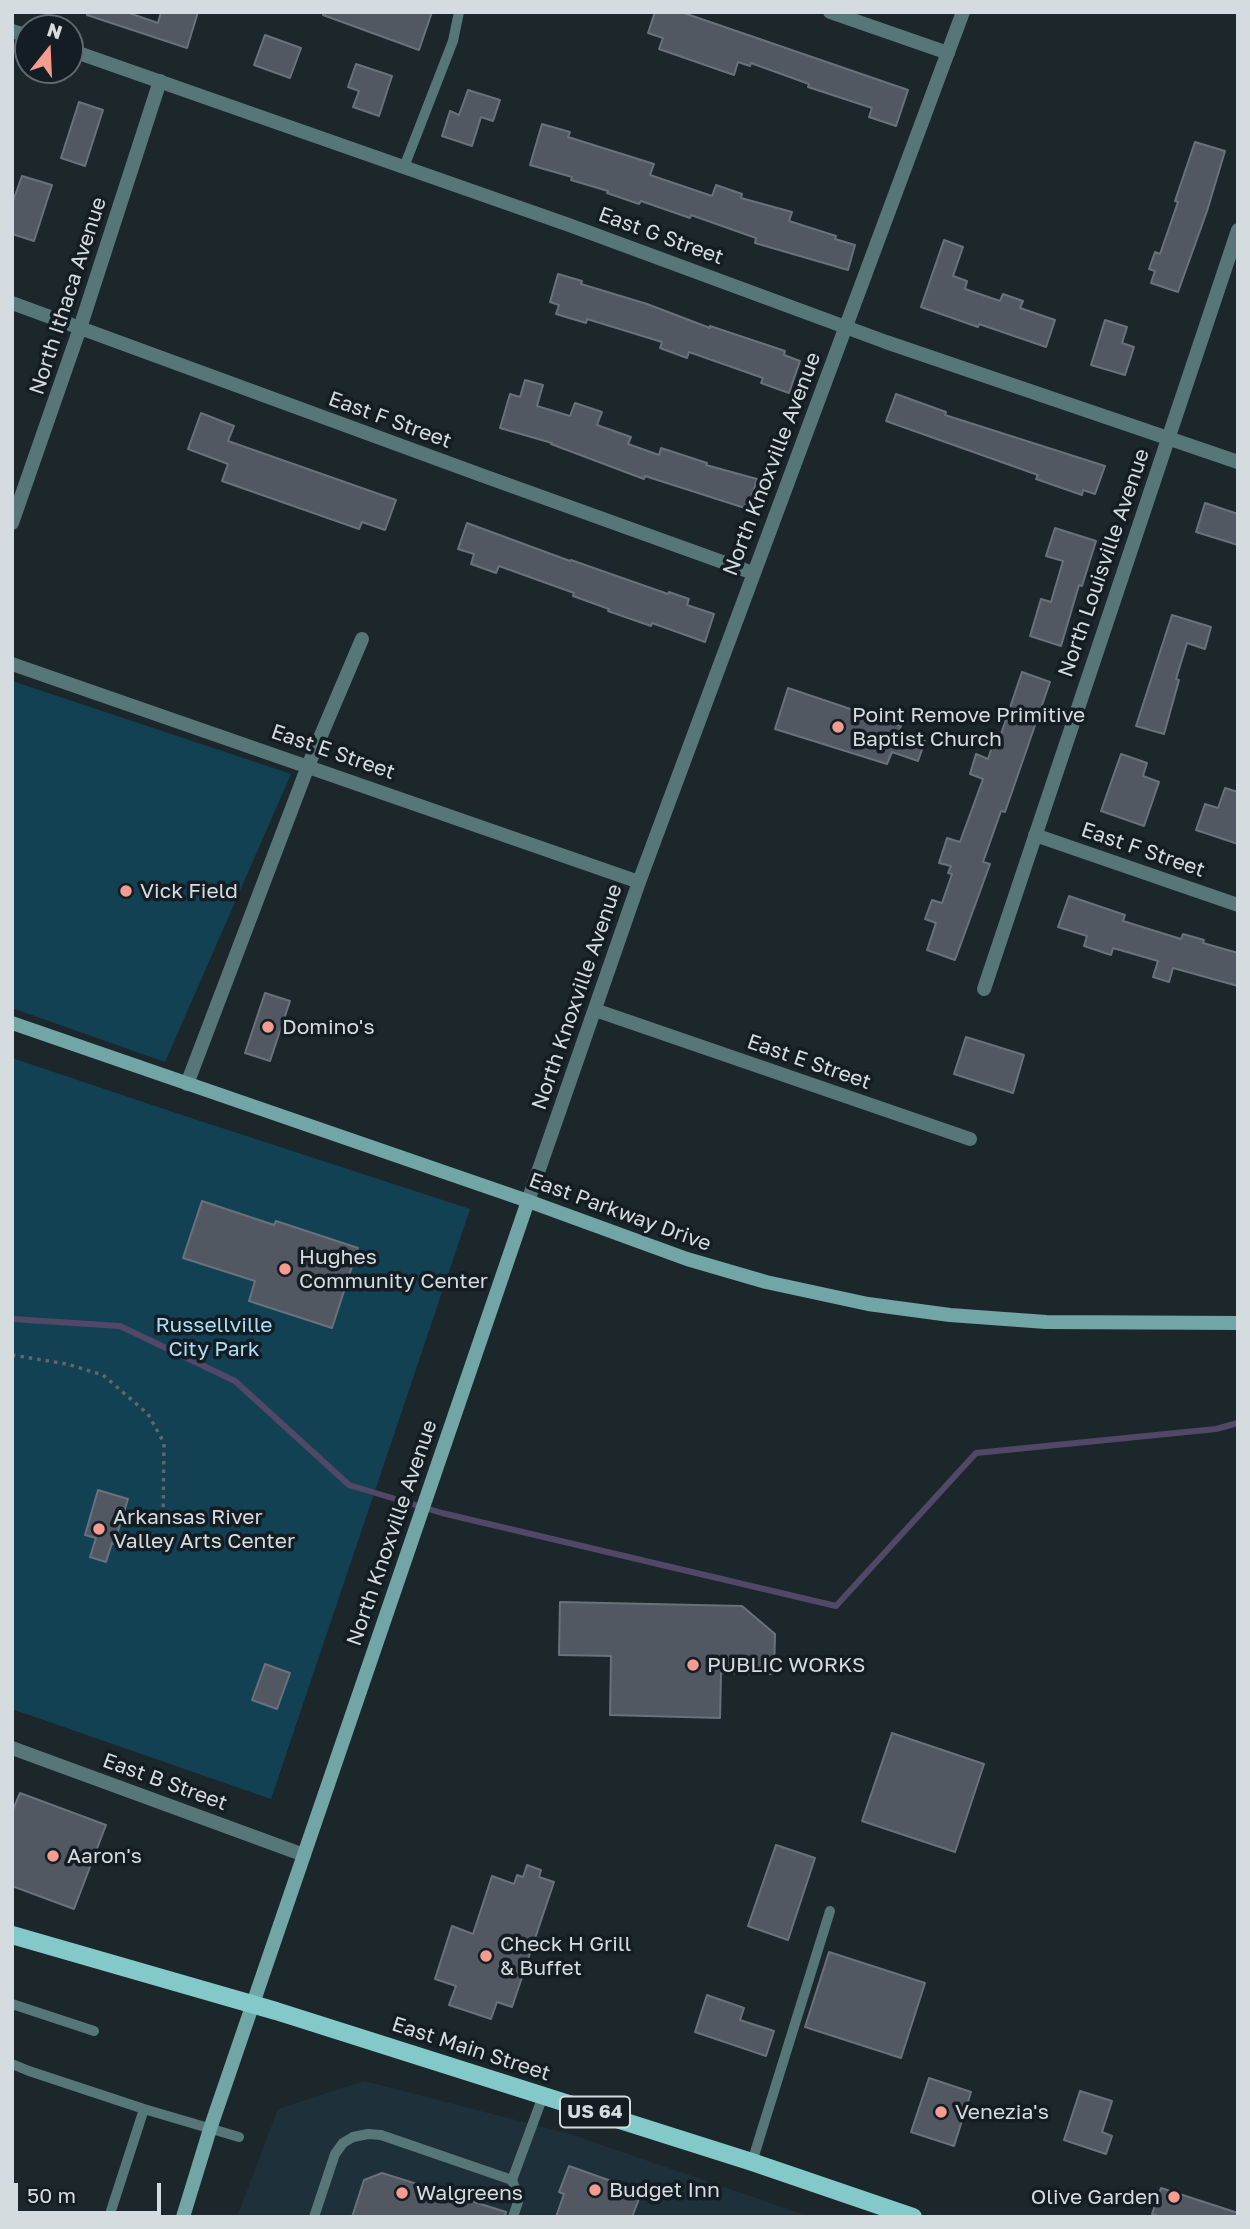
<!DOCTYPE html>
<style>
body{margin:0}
#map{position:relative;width:1250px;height:2229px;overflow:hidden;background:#1c272c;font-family:"Golos Text",sans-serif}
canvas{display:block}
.frame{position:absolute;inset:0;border:14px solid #d5dce0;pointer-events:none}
.north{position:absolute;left:14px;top:14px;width:70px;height:70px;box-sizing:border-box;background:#131d23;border:2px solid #61696f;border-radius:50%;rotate:18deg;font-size:19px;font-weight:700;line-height:28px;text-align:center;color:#d5dce0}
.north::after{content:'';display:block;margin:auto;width:24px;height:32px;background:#f59c91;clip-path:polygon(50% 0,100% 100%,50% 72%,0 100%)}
.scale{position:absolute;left:14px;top:2183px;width:147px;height:32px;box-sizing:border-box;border:4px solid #d5dce0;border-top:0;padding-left:9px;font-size:21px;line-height:24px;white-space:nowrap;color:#d5dce0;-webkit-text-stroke:5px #131d23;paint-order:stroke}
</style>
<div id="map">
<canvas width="1250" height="2229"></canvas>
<div class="frame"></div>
<div class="north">N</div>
<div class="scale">50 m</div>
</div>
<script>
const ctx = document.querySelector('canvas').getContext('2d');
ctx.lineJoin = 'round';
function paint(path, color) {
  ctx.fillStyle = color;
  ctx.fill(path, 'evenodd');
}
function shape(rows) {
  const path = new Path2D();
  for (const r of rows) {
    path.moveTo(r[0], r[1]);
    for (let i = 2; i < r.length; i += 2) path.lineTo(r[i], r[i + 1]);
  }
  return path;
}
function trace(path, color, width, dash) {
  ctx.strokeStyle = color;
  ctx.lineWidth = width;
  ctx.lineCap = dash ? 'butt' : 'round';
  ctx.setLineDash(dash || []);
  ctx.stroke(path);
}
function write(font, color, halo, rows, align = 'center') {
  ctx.font = font + ' "Golos Text",sans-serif';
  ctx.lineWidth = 7;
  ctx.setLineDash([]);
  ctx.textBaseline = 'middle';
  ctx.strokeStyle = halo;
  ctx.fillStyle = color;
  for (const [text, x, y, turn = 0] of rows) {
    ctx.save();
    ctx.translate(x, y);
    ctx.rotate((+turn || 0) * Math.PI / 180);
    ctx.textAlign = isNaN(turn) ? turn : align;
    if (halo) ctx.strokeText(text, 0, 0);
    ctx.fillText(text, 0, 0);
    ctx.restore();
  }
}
paint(shape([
 [364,2081,570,2134,811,2217,237,2217,278,2109]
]), '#1e3039');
paint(shape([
 [12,681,291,774,165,1062,12,1008],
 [12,1058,182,1115,470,1209,271,1799,12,1709]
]), '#134154');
trace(shape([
 [12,1319,120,1326,235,1381,349,1485,442,1513,836,1606,976,1453,1216,1429,1238,1423]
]), '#514868', 6);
const building = shape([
 [87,12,126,12,158,23,161,12,198,12,187,48,87,15,87,12],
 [323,12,432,12,419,50,323,15,323,12],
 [655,12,681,12,908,90,896,126,869,117,872,108,808,87,809,84,751,63,750,66,738,62,734,75,659,49,663,38,648,33,655,12],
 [265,35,301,48,290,78,254,65,265,35],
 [356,64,392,76,379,116,353,107,359,91,348,87,356,64],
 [468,90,500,100,493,121,481,117,472,146,442,136,450,111,459,115,468,90],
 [79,102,103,110,85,166,61,158,79,102],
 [542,124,570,132,568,137,654,164,650,175,712,196,716,185,742,194,741,198,792,212,789,221,836,236,835,239,855,245,848,270,755,243,756,238,691,215,690,218,641,201,639,204,607,193,608,191,571,180,572,177,530,165,542,124],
 [1195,142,1225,151,1207,211,1178,292,1151,283,1155,271,1149,269,1155,252,1160,254,1178,202,1175,201,1195,142],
 [22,176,52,185,34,241,12,234,12,204,22,176],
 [944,240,963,247,953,276,967,281,965,289,1000,301,1003,294,1023,301,1020,308,1055,320,1046,347,979,324,978,327,921,307,944,240],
 [558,274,582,281,581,284,647,304,710,328,710,326,785,351,784,355,800,361,789,393,761,383,763,378,689,352,687,358,660,348,662,342,587,319,586,323,556,314,559,305,550,302,558,274],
 [1105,320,1127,327,1122,343,1134,347,1125,375,1091,365,1105,320],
 [525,380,543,385,537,406,570,416,575,403,602,412,597,425,631,437,628,444,659,455,661,448,707,463,706,465,757,479,748,509,645,476,644,479,551,444,552,443,500,428,510,394,520,397,525,380],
 [896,394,946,412,945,415,1105,466,1095,494,1083,490,1082,495,1036,479,1038,475,886,421,896,394],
 [201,413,234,426,228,441,396,500,385,530,362,522,359,529,222,481,228,464,188,449,201,413],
 [1205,503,1238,514,1238,545,1196,532,1205,503],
 [467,523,570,561,571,560,668,594,669,592,689,599,687,605,714,614,705,642,652,623,651,626,608,611,609,609,573,596,574,593,499,566,496,573,471,564,474,554,458,549,467,523],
 [1055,528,1096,541,1082,586,1079,585,1061,646,1030,636,1041,599,1051,602,1063,561,1046,556,1055,528],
 [1172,615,1211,627,1205,649,1187,643,1176,679,1179,680,1164,734,1136,726,1172,615],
 [1022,672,1050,682,1005,812,1001,811,983,862,990,864,955,960,927,950,936,923,925,919,932,900,942,903,952,874,948,873,951,866,939,863,947,838,960,842,983,779,970,774,976,754,988,759,993,744,997,746,1022,672],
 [788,688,901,726,898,732,925,741,918,761,892,752,887,764,775,729,788,688],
 [1121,754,1147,763,1143,776,1159,782,1144,826,1101,811,1121,754],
 [1225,788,1238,792,1238,844,1196,830,1205,804,1218,808,1225,788],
 [1069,896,1125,915,1123,921,1181,939,1183,934,1204,940,1203,943,1238,953,1238,986,1173,968,1169,982,1153,977,1158,961,1113,948,1111,955,1084,946,1087,936,1058,927,1069,896],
 [265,993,290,1001,270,1061,245,1053,265,993],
 [966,1037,1024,1055,1013,1093,954,1074,966,1037],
 [202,1201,274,1225,276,1221,358,1248,332,1328,249,1301,255,1281,183,1258,202,1201],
 [98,1490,128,1499,114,1544,112,1543,106,1562,90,1557,96,1538,85,1535,98,1490],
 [560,1602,742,1606,775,1634,774,1674,721,1673,720,1718,610,1715,611,1656,559,1655,560,1602],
 [265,1664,290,1673,277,1709,252,1700,265,1664],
 [892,1733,984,1764,955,1852,862,1821,892,1733],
 [20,1793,106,1825,74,1909,12,1886,12,1812,20,1793],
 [776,1845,815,1858,788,1940,748,1926,776,1845],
 [527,1865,541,1870,539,1877,554,1882,512,2007,497,2002,491,2019,449,2005,456,1986,435,1979,452,1926,473,1934,492,1876,514,1884,517,1875,523,1877,527,1865],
 [829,1952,925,1983,901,2058,805,2027,829,1952],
 [707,1995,744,2008,740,2020,774,2031,766,2056,695,2032,707,1995],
 [929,2078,971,2092,954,2146,911,2132,929,2078],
 [1080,2091,1112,2101,1102,2132,1112,2136,1106,2154,1064,2140,1080,2091],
 [569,2166,631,2188,629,2195,639,2199,632,2217,556,2217,564,2194,559,2192,569,2166],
 [382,2173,506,2212,505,2217,352,2217,364,2180,382,2173],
 [1161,2188,1238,2213,1238,2217,1160,2217,1152,2214,1161,2188]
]);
paint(building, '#525862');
trace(building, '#6a717c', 2);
trace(shape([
 [12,1355,67,1364,103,1375,148,1414,164,1443,163,1519]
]), '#5e686c', 3.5, [3.5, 5]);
trace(shape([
 [404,167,453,41,459,12],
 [12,2004,94,2031],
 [12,2064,29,2071,144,2109,239,2137],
 [752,2162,830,1911],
 [512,2180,519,2199,513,2217],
 [109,2217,144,2109],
 [314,2217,335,2154,343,2143,353,2137,368,2134,381,2135,512,2180,543,2096]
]), '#577677', 10);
trace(shape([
 [830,12,948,53],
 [12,31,28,36],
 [70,50,569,225,886,342,1238,462],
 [12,303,481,475,753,573],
 [12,523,80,328,160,81],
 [12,664,639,882],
 [1035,835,1238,905],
 [984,989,1238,230],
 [595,1010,970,1139],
 [187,1084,308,766,362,639],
 [12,1748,304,1855]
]), '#577677', 14);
trace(shape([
 [528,1201,639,882,963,12]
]), '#577677', 14);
trace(shape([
 [12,1023,528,1201,687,1259,766,1282,868,1304,950,1315,1046,1322,1238,1323],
 [183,2217,210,2129,528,1201]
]), '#71a5a6', 14);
trace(shape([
 [12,1935,276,2011,752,2162,913,2217]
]), '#84c9ca', 18);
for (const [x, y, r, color] of [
 [838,727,7,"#f59c91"],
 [126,891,7,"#f59c91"],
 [268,1027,7,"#f59c91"],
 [285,1269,7,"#f59c91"],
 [99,1529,7,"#f59c91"],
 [693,1665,7,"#f59c91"],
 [53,1856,7,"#f59c91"],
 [486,1956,7,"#f59c91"],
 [941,2112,7,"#f59c91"],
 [595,2190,7,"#f59c91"],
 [402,2193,7,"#f59c91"],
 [1174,2197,7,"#f59c91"]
]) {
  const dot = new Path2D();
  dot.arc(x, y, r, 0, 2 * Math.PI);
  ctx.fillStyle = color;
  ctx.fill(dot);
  trace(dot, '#131d23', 2.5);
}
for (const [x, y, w] of [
 [595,2112,70]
]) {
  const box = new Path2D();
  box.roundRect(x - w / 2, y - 15.5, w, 31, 5);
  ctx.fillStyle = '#131d23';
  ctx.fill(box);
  trace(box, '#d5dce0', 2);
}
write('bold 19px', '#d5dce0', null, [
 ["US 64",595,2112]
]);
write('21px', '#d5dce0', '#131d23', [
 ["East G Street",661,236,20],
 ["North Ithaca Avenue",68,296,-72],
 ["East F Street",390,420,20],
 ["North Knoxville Avenue",772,464,-69],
 ["North Louisville Avenue",1104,563,-71],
 ["East E Street",333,752,19],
 ["East F Street",1143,850,19],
 ["North Knoxville Avenue",577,997,-71],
 ["East E Street",809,1062,19],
 ["East Parkway Drive",620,1212,20],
 ["North Knoxville Avenue",392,1533,-71],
 ["East B Street",165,1782,20],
 ["East Main Street",471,2049,18]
]);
write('21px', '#d5dce0', '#131d23', [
 ["Point Remove Primitive",852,715],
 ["Baptist Church",852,739],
 ["Vick Field",140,891],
 ["Domino's",282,1027],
 ["Hughes",299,1257],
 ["Community Center",299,1281],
 ["Arkansas River",113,1517],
 ["Valley Arts Center",113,1541],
 ["PUBLIC WORKS",707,1665],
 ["Aaron's",67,1856],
 ["Check H Grill",500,1944],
 ["& Buffet",500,1968],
 ["Venezia's",955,2112],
 ["Budget Inn",609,2190],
 ["Walgreens",416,2193],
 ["Olive Garden",1160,2197,"right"]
], 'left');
write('21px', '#a9dffa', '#131d23', [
 ["Russellville",214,1325],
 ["City Park",214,1349]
]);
</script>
